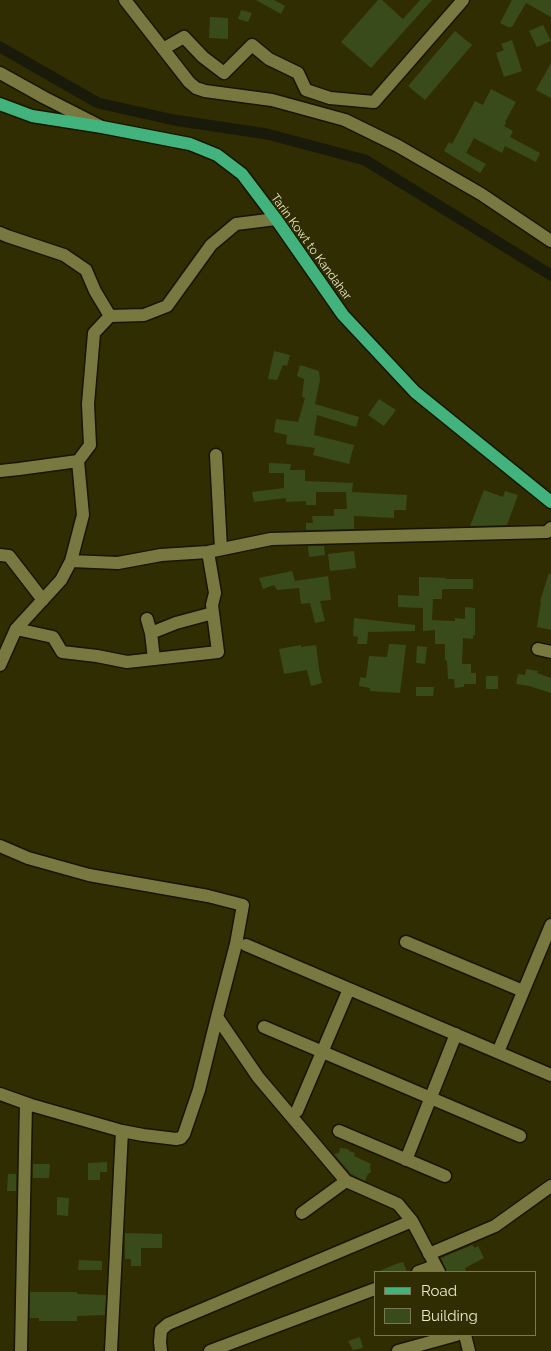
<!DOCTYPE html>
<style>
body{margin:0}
#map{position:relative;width:551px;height:1351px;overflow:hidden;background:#302d02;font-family:Raleway,sans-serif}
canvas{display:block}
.legend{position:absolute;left:374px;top:1271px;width:162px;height:65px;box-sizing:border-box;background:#302d02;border:1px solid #7a7853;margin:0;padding:6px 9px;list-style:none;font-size:15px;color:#e9e8cc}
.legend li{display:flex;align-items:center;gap:10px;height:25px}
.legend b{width:25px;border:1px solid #7a7853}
</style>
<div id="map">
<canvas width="551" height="1351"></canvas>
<ul class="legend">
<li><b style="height:6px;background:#42b37d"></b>Road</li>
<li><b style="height:14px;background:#394b1a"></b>Building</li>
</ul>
</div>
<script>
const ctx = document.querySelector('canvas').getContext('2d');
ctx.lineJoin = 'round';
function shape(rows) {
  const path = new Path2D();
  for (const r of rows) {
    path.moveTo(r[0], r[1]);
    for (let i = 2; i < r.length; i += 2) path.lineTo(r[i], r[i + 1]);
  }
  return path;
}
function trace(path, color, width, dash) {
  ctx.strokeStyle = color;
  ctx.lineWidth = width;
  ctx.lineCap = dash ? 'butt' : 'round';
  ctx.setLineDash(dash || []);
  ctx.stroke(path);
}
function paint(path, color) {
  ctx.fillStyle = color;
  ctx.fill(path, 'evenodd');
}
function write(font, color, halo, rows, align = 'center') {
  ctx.font = font + ' Raleway,sans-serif';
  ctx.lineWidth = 4;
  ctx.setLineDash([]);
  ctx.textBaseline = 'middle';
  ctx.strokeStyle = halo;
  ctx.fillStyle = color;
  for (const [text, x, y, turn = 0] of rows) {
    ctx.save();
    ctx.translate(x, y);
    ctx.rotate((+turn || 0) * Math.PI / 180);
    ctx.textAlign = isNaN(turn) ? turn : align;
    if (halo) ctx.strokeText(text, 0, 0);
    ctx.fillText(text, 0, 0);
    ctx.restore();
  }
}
trace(shape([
 [0,47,98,103,174,120,267,134,365,160,551,275]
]), '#1a1a0b', 11);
paint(shape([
 [256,0,274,0,285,6,281,14],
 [378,0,382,0,403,19,420,0,432,0,371,68,341,42],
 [512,0,551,0,551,17,526,3,512,27,508,27,500,23],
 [241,10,252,13,248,22,238,19],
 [210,17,228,18,228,39,209,38],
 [543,25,551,41,537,47,529,31],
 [455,31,472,45,425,100,408,86],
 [512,40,522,71,504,77,496,53,504,50,501,44],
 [551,63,551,98,536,90],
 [491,89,516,102,505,122,506,123,504,126,513,131,510,137,540,153,536,162,505,146,502,153,474,138,466,153,486,164,480,173,444,151,449,142,452,144,475,101,483,105],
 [274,351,290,355,287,366,283,365,277,380,268,379],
 [300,365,319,371,320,380,315,404,359,417,356,427,317,415,314,435,354,445,349,464,313,455,315,448,286,444,287,435,274,432,276,419,298,422,305,398,302,397,304,379,297,376],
 [379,399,396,410,384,426,368,415],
 [269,463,291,464,290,470,305,470,305,481,353,483,352,492,407,495,406,510,394,510,394,518,354,516,354,529,306,530,306,523,313,523,312,516,334,516,334,509,347,509,346,492,316,492,316,505,306,505,306,501,286,502,286,498,254,502,252,492,284,488,284,473,269,473],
 [484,490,503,497,505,491,518,495,507,525,470,526],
 [308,546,324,546,325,555,309,557],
 [354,551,356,568,330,571,328,554],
 [292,571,295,581,328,576,331,600,320,601,325,621,315,623,310,603,301,604,299,588,277,590,274,585,263,589,259,578],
 [549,573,551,574,551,630,537,627,541,601,540,601],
 [419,577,446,578,446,579,473,579,473,589,445,589,442,590,442,599,433,599,432,620,455,621,455,618,465,619,465,607,475,608,475,636,473,635,473,639,463,638,462,664,471,664,471,673,476,673,476,684,464,684,464,687,455,688,454,679,448,679,447,661,445,660,445,644,435,644,435,630,423,631,423,608,398,607,398,595,419,596],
 [354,618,415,625,415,631,368,632,367,644,357,644,358,637,353,636],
 [389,644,406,645,400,693,370,691,370,688,359,686,360,677,366,678,369,656,387,657],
 [301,645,301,647,316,645,319,669,322,683,311,686,307,670,284,674,279,649],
 [417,646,427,647,425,664,416,663],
 [526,669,538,671,537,673,551,678,551,693,529,686,516,684,518,674,525,675],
 [486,676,498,676,498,689,486,689],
 [416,687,434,687,433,696,416,696],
 [340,1148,348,1149,349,1151,355,1153,354,1156,371,1164,370,1167,371,1172,368,1174,365,1181,351,1174,334,1154,339,1153],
 [107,1162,107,1172,100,1172,100,1180,88,1180,88,1163],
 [33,1164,50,1164,49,1178,33,1178],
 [8,1174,16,1174,16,1191,7,1191],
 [57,1197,69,1198,68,1216,57,1215],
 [125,1233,162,1234,162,1248,141,1248,141,1266,131,1266,131,1259,125,1259],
 [472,1245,475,1248,478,1246,484,1258,465,1268,466,1272,447,1272,441,1258],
 [79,1260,102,1261,102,1270,78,1270],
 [403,1262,407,1272,377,1272,396,1264],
 [30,1292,77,1292,77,1294,106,1295,105,1315,77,1316,77,1321,39,1321,39,1318,30,1318],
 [360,1337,363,1348,353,1350,348,1341]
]), '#394b1a');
const minor = shape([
 [125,0,189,82,196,88,205,91,272,100,345,120,398,146,481,194,551,241],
 [163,49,184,37,203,57,224,73,252,45,269,59,298,73,306,90,330,98,374,102,463,0],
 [0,73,45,98,100,126],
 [0,233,7,236,64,255,86,270,95,291,110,316],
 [216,455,221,549],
 [0,471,19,469,78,461],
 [0,555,9,556,43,600],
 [71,561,118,563,161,555,208,552,271,539,547,532,551,528],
 [147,619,151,633,154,659],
 [16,629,53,637,62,652,97,656,127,662,218,652,212,605,215,593,208,552],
 [151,633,176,623,213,613],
 [538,649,551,652],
 [0,665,16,629,61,580,71,561,83,515,78,461,90,445,88,404,94,333,110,316,144,315,167,306,211,245,236,224,276,219],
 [0,846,28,858,89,875,208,896,243,905,236,944,217,1017,199,1090,184,1134,181,1138,176,1139,143,1135,122,1131,31,1105,0,1094],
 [406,942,523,991],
 [246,945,551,1075],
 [217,1017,258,1077,346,1181,398,1204,412,1221,439,1272],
 [264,1027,520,1136],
 [498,1052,551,925],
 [297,1111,349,989],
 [339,1131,445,1176],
 [406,1160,456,1034],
 [302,1213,346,1181],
 [429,1254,495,1226,551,1186],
 [418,1272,435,1266],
 [465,1335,469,1351],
 [21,1351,26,1103],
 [111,1351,122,1131],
 [161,1351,160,1342,161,1330,168,1324,412,1221],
 [210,1351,375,1289],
 [398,1351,456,1335]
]);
const major = shape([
 [0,104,32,116,102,127,190,144,217,155,242,174,276,219,343,315,415,392,551,502]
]);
trace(minor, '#171500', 15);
trace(major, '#171500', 15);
trace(minor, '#7a7841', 12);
trace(major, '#42b37d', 12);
write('12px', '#e9e8cc', '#302d02', [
 ["Tarin Kowt to Kandahar",311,247,54]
]);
</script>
